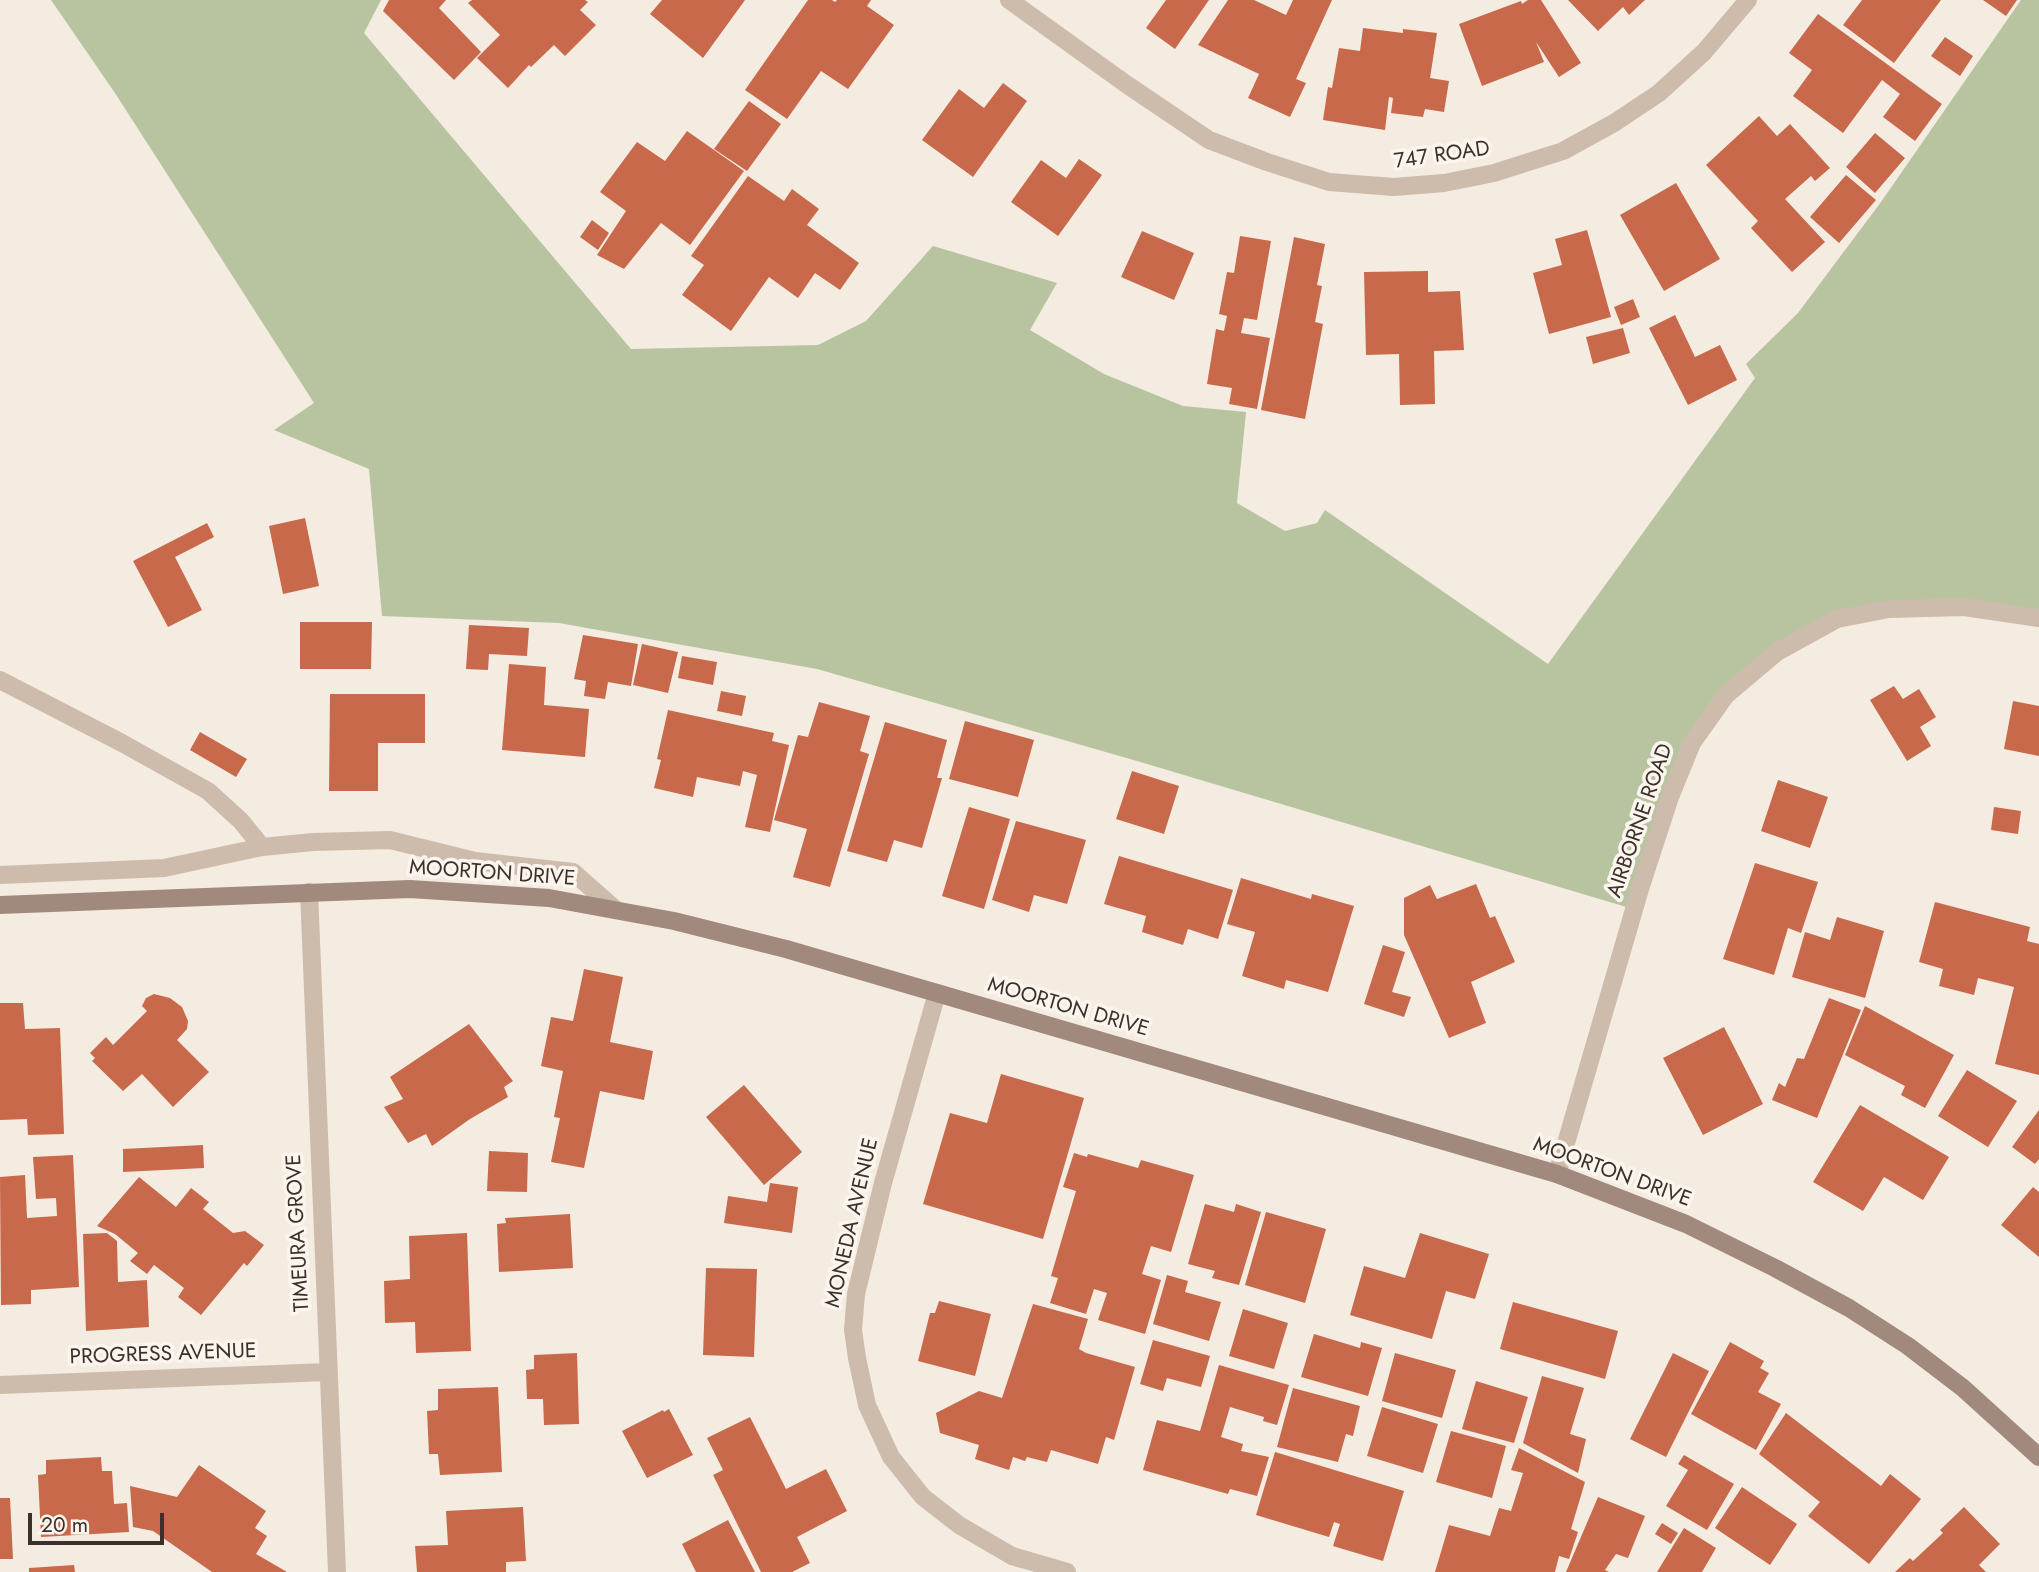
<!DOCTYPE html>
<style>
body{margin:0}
#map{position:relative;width:2039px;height:1572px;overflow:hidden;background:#f4ebe1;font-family:Jost,sans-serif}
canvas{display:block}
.scale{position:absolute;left:28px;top:1513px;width:136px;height:32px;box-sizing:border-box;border:4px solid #3b302b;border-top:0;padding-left:9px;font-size:21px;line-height:24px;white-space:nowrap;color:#3b302b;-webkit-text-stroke:5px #fbf5ee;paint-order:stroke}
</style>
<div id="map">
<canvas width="2039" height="1572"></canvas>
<div class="scale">20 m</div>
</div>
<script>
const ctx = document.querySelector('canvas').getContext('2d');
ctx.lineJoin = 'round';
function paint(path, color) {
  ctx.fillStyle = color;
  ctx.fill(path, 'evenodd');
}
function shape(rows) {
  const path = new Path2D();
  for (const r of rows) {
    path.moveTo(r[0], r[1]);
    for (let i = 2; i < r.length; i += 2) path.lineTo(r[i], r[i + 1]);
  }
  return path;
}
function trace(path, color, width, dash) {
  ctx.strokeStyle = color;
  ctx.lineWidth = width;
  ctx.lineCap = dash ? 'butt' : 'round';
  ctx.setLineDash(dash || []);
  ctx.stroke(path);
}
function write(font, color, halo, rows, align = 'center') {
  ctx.font = font + ' Jost,sans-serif';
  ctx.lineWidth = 7;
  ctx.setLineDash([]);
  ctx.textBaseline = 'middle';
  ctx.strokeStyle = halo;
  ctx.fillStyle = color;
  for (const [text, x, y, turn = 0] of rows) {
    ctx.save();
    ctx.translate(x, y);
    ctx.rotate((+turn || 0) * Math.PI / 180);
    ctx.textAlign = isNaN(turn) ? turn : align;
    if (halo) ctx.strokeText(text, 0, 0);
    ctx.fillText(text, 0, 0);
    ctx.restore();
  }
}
paint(shape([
 [51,0,381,0,364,33,631,349,818,345,866,321,933,246,1057,283,1030,330,1104,374,1183,406,1246,412,1237,503,1285,531,1317,523,1325,510,1548,664,1755,378,1746,364,1798,313,1881,202,2021,0,2039,0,2039,616,1888,607,1775,652,1691,743,1633,909,1137,761,817,669,559,623,382,616,369,469,274,430,314,403,115,93]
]), '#b8c4a0');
paint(shape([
 [389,0,446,0,439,8,481,52,454,80,383,11],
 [472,0,585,0,588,2,580,10,596,25,565,56,554,45,531,67,529,65,508,88,477,58,500,35,468,3],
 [662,0,745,0,703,58,650,14],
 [808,0,832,0,835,2,837,0,871,0,867,6,894,25,848,89,821,71,787,119,745,90],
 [1166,0,1209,0,1175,49,1146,28],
 [1228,0,1254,0,1286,15,1293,0,1332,0,1296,79,1306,83,1290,117,1248,98,1259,74,1198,45],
 [1528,0,1541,0,1581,63,1559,77,1536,42,1544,62,1482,86,1459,24,1521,1,1522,4],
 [1568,0,1645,0,1629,15,1623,7,1598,31],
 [1862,0,1941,0,1894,63,1843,25],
 [1983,0,2017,0,2006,16],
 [1818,14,1942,104,1915,141,1883,117,1900,94,1882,80,1843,133,1793,96,1812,70,1789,53],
 [1363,28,1403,33,1403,29,1437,33,1430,78,1449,81,1444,112,1425,109,1423,117,1391,113,1393,98,1389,97,1385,130,1323,120,1328,87,1332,88,1339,48,1360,51],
 [1945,37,1973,56,1960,76,1931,56],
 [1003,83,1027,101,973,177,922,140,959,89,984,108],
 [749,101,781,124,747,171,714,149],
 [1759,116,1777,136,1790,124,1830,168,1815,181,1811,176,1785,199,1825,242,1792,272,1751,228,1758,221,1706,165],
 [687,131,744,171,690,245,661,223,624,269,597,255,626,211,600,192,637,142,665,161],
 [1875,133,1905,158,1875,193,1846,167],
 [1079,159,1102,175,1058,236,1011,202,1041,160,1066,178],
 [1846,175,1876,200,1839,243,1810,217],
 [748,176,784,201,792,189,819,209,807,225,859,263,840,290,815,273,798,298,769,277,731,331,682,295,704,265,691,256],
 [1676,183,1720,259,1664,291,1620,215],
 [592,220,609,233,598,250,580,237],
 [1587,230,1611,317,1549,334,1533,273,1562,265,1555,239],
 [1142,231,1194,253,1174,300,1121,277],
 [1240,236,1271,241,1257,320,1244,318,1241,333,1270,338,1257,409,1229,404,1232,388,1207,384,1216,329,1224,331,1227,316,1219,314,1227,272,1234,273],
 [1294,237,1325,244,1317,285,1322,286,1315,322,1323,324,1305,419,1261,410],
 [1428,271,1428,292,1460,291,1464,350,1434,351,1435,404,1400,405,1399,354,1366,355,1364,272],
 [1633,299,1640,317,1621,325,1614,307],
 [1675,315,1695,357,1720,345,1737,380,1688,405,1649,328],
 [1623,328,1630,353,1593,364,1586,337],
 [305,518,319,586,283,594,269,526],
 [207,523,214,537,175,557,202,610,168,627,133,561],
 [300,622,372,622,371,669,300,669],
 [469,625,529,628,527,656,489,654,488,670,466,669],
 [583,635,638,644,631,686,608,682,605,699,584,696,586,681,574,679],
 [642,644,678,652,668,693,633,685],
 [682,656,717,662,713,685,678,678],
 [509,664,546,667,544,705,589,709,585,757,502,750],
 [1894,686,1903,699,1919,689,1936,717,1920,727,1931,746,1907,761,1870,700],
 [721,691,746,696,742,716,717,711],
 [330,694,425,694,425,743,378,743,378,791,329,791],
 [2013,701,2039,706,2039,756,2004,749],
 [819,702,870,716,860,751,869,754,830,887,793,877,807,829,774,820,798,735,808,737],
 [668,710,774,733,772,741,789,745,770,832,745,827,757,775,743,771,740,786,697,777,693,797,654,788,661,760,657,759],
 [965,721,1034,740,1018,797,949,779],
 [885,722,947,740,937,778,942,778,922,848,894,840,887,862,847,851],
 [200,732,247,759,236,777,190,750],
 [1132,771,1179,786,1164,834,1116,819],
 [1778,780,1828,797,1810,848,1761,831],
 [969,807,1010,819,984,909,942,896],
 [1994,807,2021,811,2018,834,1991,830],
 [1016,821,1086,840,1067,904,1034,895,1029,912,992,900],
 [1119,856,1233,890,1218,939,1188,929,1183,945,1142,932,1146,916,1104,904],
 [1755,863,1818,882,1801,933,1788,928,1774,975,1723,959],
 [1241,878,1311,899,1312,894,1354,906,1328,992,1286,980,1284,989,1242,976,1255,932,1227,924],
 [1476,884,1490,918,1495,916,1515,962,1471,982,1486,1023,1449,1038,1404,935,1404,898,1430,885,1437,899],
 [1935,902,2030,927,2027,941,2039,944,2039,1075,1995,1064,2014,987,1978,978,1974,995,1939,986,1943,969,1919,962],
 [1837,917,1884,931,1865,998,1792,977,1805,932,1830,940],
 [1383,945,1405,952,1392,992,1411,997,1404,1017,1364,1004],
 [584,969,623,977,610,1042,653,1051,644,1100,600,1091,584,1168,551,1162,560,1118,554,1117,563,1071,541,1066,551,1017,573,1021],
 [154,994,170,998,182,1007,188,1021,187,1029,177,1040,209,1072,173,1107,142,1074,123,1091,92,1061,95,1058,90,1053,106,1037,113,1045,147,1011,142,1006,146,998],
 [1829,998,1861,1010,1817,1118,1772,1100,1779,1083,1785,1087,1797,1058,1804,1059],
 [0,1003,23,1003,25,1029,60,1028,64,1134,28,1135,27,1119,0,1120],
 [1865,1006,1954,1055,1925,1108,1901,1095,1905,1086,1845,1055],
 [469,1024,513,1081,504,1087,508,1097,470,1119,432,1146,426,1134,408,1143,384,1107,403,1099,390,1077],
 [1724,1027,1763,1104,1703,1135,1663,1058],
 [1967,1070,2017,1101,1988,1147,1938,1116],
 [1001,1074,1084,1098,1043,1239,923,1204,950,1113,987,1123],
 [744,1085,802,1152,764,1185,706,1117],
 [1860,1105,1949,1157,1923,1200,1884,1177,1863,1211,1813,1182],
 [2039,1110,2039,1159,2035,1164,2012,1147],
 [203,1145,204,1168,123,1172,123,1149],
 [489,1151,528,1153,527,1192,487,1191],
 [1074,1153,1087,1157,1088,1154,1138,1168,1141,1160,1194,1175,1171,1252,1151,1246,1142,1274,1161,1280,1145,1334,1098,1320,1107,1293,1094,1289,1086,1314,1050,1303,1058,1278,1051,1276,1076,1191,1063,1187],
 [73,1155,79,1287,31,1290,31,1304,1,1305,0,1177,25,1175,27,1218,57,1216,56,1198,36,1199,33,1157],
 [139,1177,176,1207,191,1188,209,1202,203,1209,233,1233,245,1231,264,1245,247,1266,244,1263,201,1315,178,1297,184,1288,154,1265,147,1274,130,1261,138,1253,115,1234,97,1226],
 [770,1183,798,1187,792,1233,724,1223,728,1196,767,1202],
 [2033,1187,2039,1192,2039,1257,2001,1225],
 [1205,1204,1234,1212,1236,1204,1261,1212,1239,1285,1212,1278,1215,1271,1188,1264],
 [1266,1212,1326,1229,1305,1303,1245,1285],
 [570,1214,573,1268,499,1272,497,1224,506,1223,505,1218],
 [107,1233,117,1241,118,1282,147,1280,149,1327,86,1331,83,1234],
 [467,1233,471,1351,416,1353,415,1322,385,1323,384,1281,410,1279,409,1236],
 [1420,1233,1489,1254,1475,1299,1446,1291,1432,1339,1350,1315,1364,1266,1405,1278],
 [706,1268,757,1269,754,1357,703,1355],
 [1167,1275,1188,1281,1185,1292,1221,1302,1209,1341,1153,1324],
 [939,1301,991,1314,975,1376,918,1361,930,1313,935,1313],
 [1513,1302,1618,1331,1605,1379,1500,1349],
 [1033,1304,1088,1319,1079,1349,1086,1353,1135,1367,1114,1440,1106,1437,1098,1464,1051,1450,1047,1462,1027,1457,1025,1461,1013,1457,1009,1470,975,1459,979,1445,940,1433,936,1413,979,1391,1002,1398],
 [1243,1309,1288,1323,1274,1369,1229,1356],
 [1314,1334,1360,1348,1361,1342,1382,1348,1368,1396,1301,1377],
 [1153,1340,1210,1356,1201,1387,1167,1378,1163,1391,1140,1384],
 [1730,1342,1764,1361,1760,1368,1769,1373,1758,1392,1781,1404,1756,1450,1691,1414],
 [577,1353,579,1424,544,1425,543,1399,527,1399,526,1370,534,1369,534,1355],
 [1395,1353,1456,1370,1442,1418,1382,1401],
 [1673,1353,1709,1371,1666,1457,1630,1439],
 [1219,1365,1289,1385,1277,1425,1263,1421,1264,1417,1230,1407,1221,1437,1243,1444,1241,1451,1269,1457,1257,1496,1230,1489,1228,1494,1143,1470,1157,1420,1200,1431],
 [1542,1376,1584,1388,1570,1434,1586,1439,1578,1473,1523,1443],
 [1476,1381,1528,1397,1514,1443,1462,1429],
 [498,1387,502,1472,440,1475,438,1454,429,1454,427,1411,438,1410,438,1389],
 [1293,1388,1360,1406,1353,1436,1346,1434,1338,1462,1277,1447],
 [1382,1407,1438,1424,1423,1473,1367,1456],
 [669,1409,693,1455,647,1478,622,1431,663,1410,664,1412],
 [1786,1413,1881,1486,1890,1474,1921,1499,1869,1564,1808,1516,1820,1502,1759,1454],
 [750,1417,786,1489,826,1469,847,1511,797,1537,810,1563,792,1572,761,1572,713,1475,723,1470,707,1438],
 [1451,1431,1506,1446,1492,1498,1436,1482],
 [1519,1448,1585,1482,1571,1529,1578,1532,1569,1559,1559,1556,1555,1572,1435,1572,1449,1525,1490,1536,1499,1508,1511,1511,1523,1473,1511,1470],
 [1275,1452,1404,1491,1383,1561,1333,1546,1340,1524,1334,1522,1329,1537,1256,1515],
 [1684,1455,1734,1484,1707,1530,1666,1506,1688,1470,1678,1464],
 [101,1457,102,1471,112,1471,114,1504,127,1503,129,1532,41,1537,38,1475,46,1474,46,1460],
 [199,1465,266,1511,255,1528,267,1536,256,1554,287,1572,212,1572,153,1531,133,1527,130,1486,177,1497],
 [1742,1487,1797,1524,1770,1565,1715,1528],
 [1598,1497,1645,1516,1628,1558,1616,1554,1605,1570,1609,1572,1566,1572],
 [0,1498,10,1498,13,1559,0,1559],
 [523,1507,526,1561,506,1562,506,1572,417,1572,415,1546,448,1545,446,1511],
 [1964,1507,2000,1544,1979,1565,1986,1572,1895,1572,1910,1558,1913,1561,1943,1533,1940,1530],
 [728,1520,755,1572,696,1572,682,1544],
 [1662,1523,1678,1533,1671,1544,1655,1534],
 [1684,1528,1716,1548,1702,1572,1657,1572],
 [74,1565,75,1572,29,1572,29,1568]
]), '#c8694b');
trace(shape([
 [0,680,122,743,208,791,241,821,262,847,313,842,390,840,475,861,573,872,616,910],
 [0,875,164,868,262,847]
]), '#cdbbac', 18);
trace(shape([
 [1009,0,1126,84,1209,140,1267,162,1329,182,1394,187,1444,183,1494,173,1563,151,1614,123,1659,93,1704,52,1748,0],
 [309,892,337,1572],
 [937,993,883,1183,856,1294,853,1330,857,1358,867,1405,891,1457,923,1497,959,1525,1012,1556,1067,1572],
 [1557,1174,1640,889,1670,797,1692,743,1726,695,1777,652,1837,619,1889,609,1964,607,2039,618],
 [0,1385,327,1372]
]), '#cdbbac', 18);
trace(shape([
 [0,905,410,889,549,898,674,921,786,949,1557,1174,1686,1224,1775,1268,1849,1308,1908,1346,1963,1388,2039,1457]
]), '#a18a7d', 18);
write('21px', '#3b302b', '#fbf5ee', [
 ["747 ROAD",1442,156,-8],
 ["AIRBORNE ROAD",1641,821,-71],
 ["MOORTON DRIVE",492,874,4],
 ["MOORTON DRIVE",1068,1008,16],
 ["MOORTON DRIVE",1612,1173,20],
 ["MONEDA AVENUE",853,1223,-77],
 ["TIMEURA GROVE",299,1233,-93],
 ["PROGRESS AVENUE",163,1355,-2]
]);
</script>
